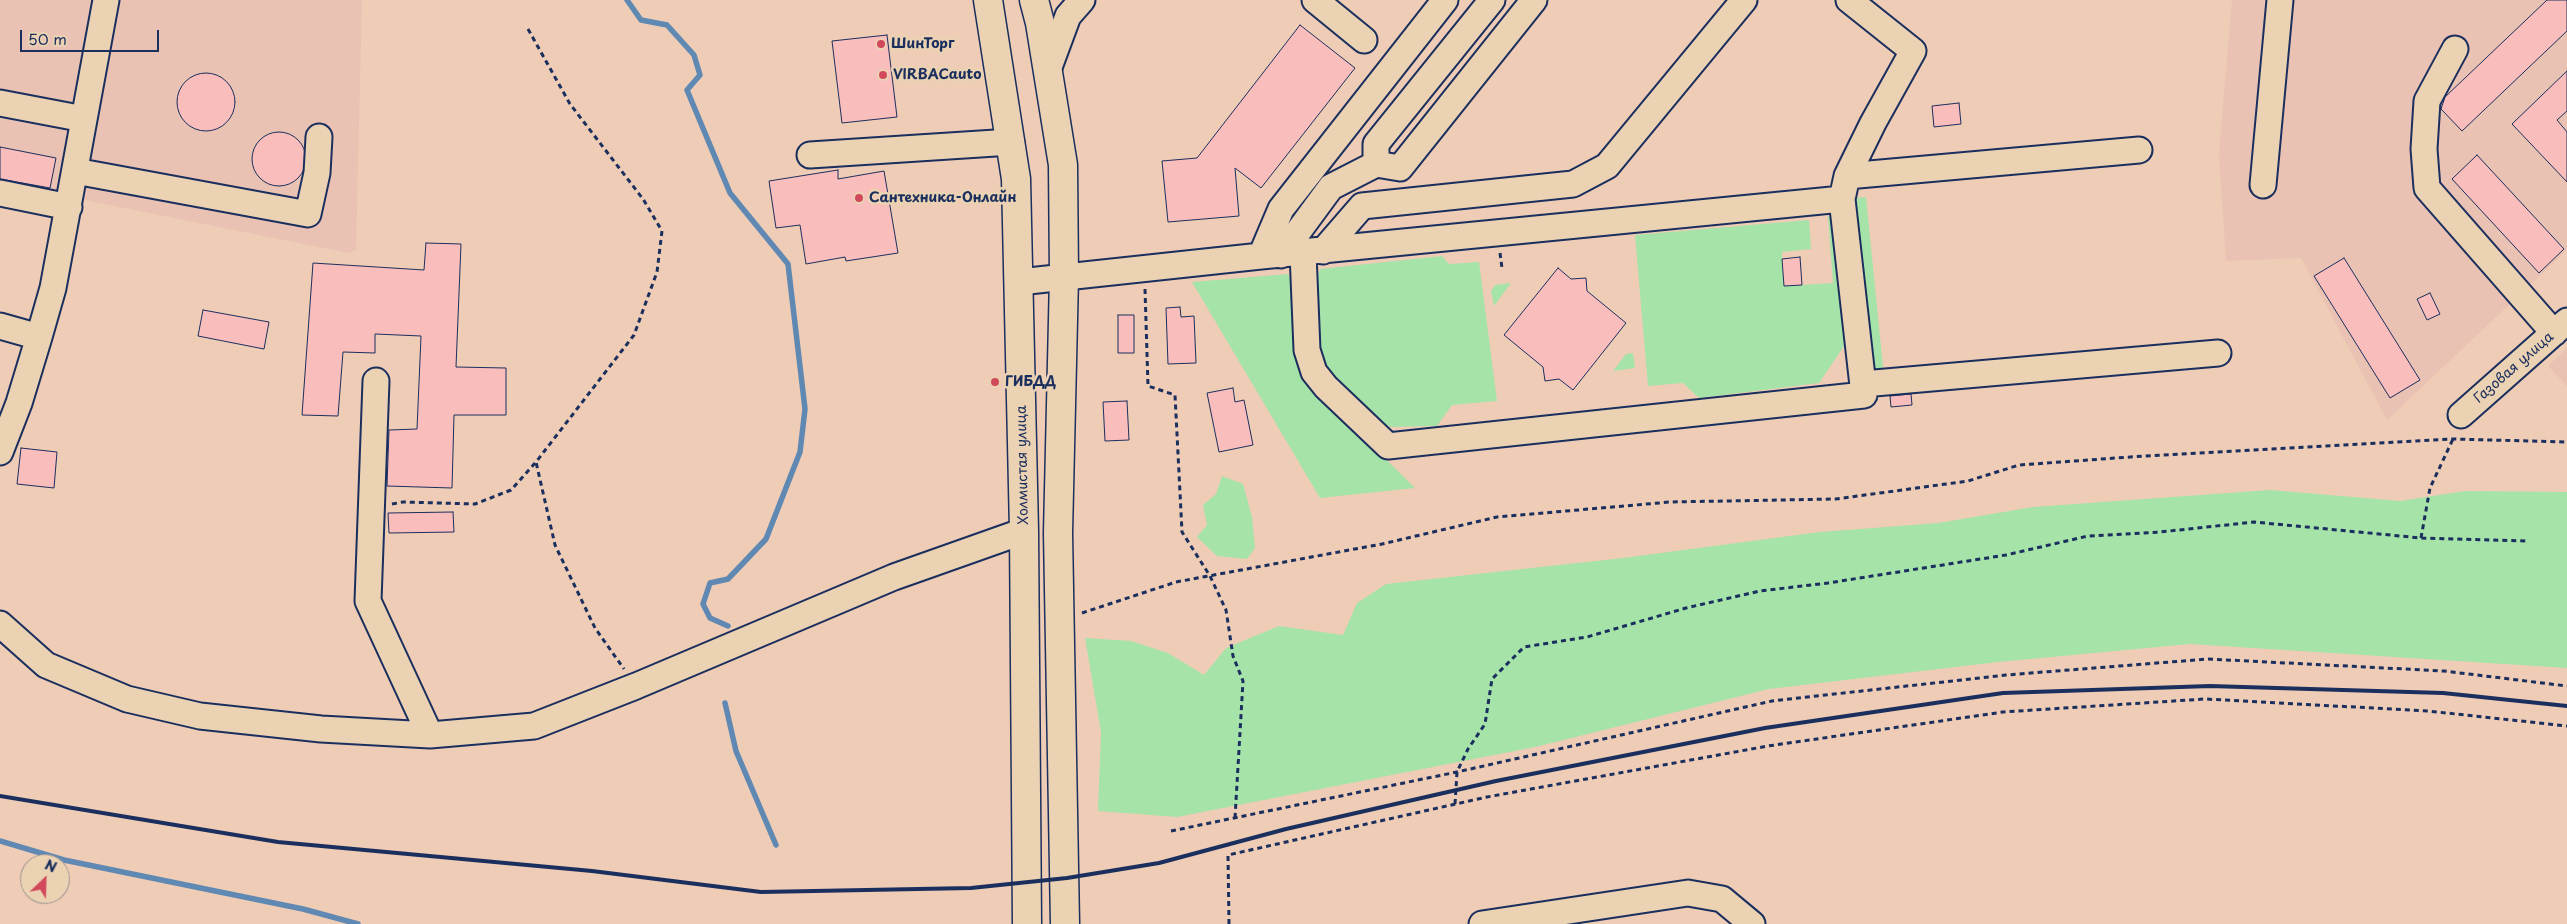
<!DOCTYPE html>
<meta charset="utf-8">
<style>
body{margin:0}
#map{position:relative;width:2567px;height:924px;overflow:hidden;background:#efccb5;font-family:"Playpen Sans",sans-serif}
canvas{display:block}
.north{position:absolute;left:20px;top:854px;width:50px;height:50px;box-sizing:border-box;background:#ebd2b3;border:1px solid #989191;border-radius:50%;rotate:24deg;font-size:14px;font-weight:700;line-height:20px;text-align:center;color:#1b2f5e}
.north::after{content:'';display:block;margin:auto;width:18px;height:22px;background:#d1495b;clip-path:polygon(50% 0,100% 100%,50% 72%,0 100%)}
.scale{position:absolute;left:20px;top:30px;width:139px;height:22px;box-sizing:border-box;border:2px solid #1b2f5e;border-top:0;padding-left:6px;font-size:15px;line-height:18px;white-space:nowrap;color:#1b2f5e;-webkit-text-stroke:4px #ebd2b3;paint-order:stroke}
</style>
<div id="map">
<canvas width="2567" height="924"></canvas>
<div class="north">N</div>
<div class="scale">50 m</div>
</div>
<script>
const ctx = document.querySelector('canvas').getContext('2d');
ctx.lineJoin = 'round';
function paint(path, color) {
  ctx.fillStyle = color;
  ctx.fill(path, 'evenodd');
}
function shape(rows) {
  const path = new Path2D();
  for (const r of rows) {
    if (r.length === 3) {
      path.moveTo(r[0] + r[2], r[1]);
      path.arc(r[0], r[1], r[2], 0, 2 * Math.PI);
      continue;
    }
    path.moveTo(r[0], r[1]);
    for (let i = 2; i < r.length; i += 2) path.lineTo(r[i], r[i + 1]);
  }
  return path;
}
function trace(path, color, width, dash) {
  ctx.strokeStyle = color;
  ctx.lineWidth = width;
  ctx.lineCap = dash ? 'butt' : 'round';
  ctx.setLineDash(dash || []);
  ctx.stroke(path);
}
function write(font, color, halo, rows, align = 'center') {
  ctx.font = font + ' "Playpen Sans",sans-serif';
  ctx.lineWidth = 5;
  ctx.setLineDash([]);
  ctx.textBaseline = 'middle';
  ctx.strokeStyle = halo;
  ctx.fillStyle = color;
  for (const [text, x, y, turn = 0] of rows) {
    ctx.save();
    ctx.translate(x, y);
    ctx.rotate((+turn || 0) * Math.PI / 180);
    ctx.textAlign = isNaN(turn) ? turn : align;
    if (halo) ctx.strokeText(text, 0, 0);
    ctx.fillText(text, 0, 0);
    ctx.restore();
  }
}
paint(shape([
 [0,0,362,0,356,250,348,253,0,183],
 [2232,0,2567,0,2567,250,2387,420,2301,258,2226,261,2219,154],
 [2567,348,2567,386,2548,366]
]), '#e9c2b3');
paint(shape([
 [1866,197,1884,377,1874,374,1871,363,1855,208,1857,198],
 [1834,215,1844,346,1819,383,1699,398,1683,383,1648,386,1635,235,1809,220,1811,249,1782,252,1784,286,1833,283,1828,216],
 [1442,256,1449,264,1479,262,1497,401,1452,405,1437,426,1391,427,1375,420,1331,380,1322,360,1318,336,1315,285,1320,269],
 [1288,274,1293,284,1314,388,1415,488,1320,498,1192,282],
 [1511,283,1494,306,1491,291,1495,285],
 [1633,353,1635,368,1613,371,1626,354],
 [1222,476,1243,484,1252,517,1255,548,1247,559,1217,556,1197,537,1207,525,1203,505,1216,494],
 [2270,490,2400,501,2465,491,2567,492,2567,668,2190,644,1998,662,1769,689,1535,747,1177,817,1098,811,1101,732,1085,638,1131,641,1168,653,1204,675,1226,648,1279,626,1343,635,1357,603,1386,584,1623,558,1820,532,1938,523,2033,507]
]), '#a6e3a9');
trace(shape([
 [627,0,641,20,667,25,694,55,700,75,687,90,730,193,788,264,805,409,800,452,766,539,728,579,710,583,703,604,710,618,728,626],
 [725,703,736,751,776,845],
 [0,841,64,860,303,909,358,924]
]), '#5f88b3', 5.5);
const building = shape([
 [2547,0,2567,0,2567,31,2462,131,2441,109,2445,97,2547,0],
 [1300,25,1355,68,1261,188,1235,168,1239,216,1168,222,1162,161,1197,158,1300,25],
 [887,35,897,117,842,123,832,41,887,35],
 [2567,71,2567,111,2557,120,2567,132,2567,182,2512,124,2567,71],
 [206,102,29],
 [1959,103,1961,124,1934,127,1932,106,1959,103],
 [279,159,27],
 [0,147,56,158,50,188,0,179,0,147],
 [2477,155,2564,249,2539,273,2452,179,2477,155],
 [838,170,838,179,884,171,898,253,846,261,845,257,806,264,800,225,776,228,769,181,838,170],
 [426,243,461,244,456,367,506,368,506,415,454,415,452,488,387,486,389,430,417,429,421,336,375,334,375,353,343,352,338,416,302,415,313,263,424,270,426,243],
 [1800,257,1802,285,1784,286,1782,259,1800,257],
 [2344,258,2420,380,2390,398,2314,276,2344,258],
 [1558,268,1571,279,1586,278,1587,291,1626,323,1573,390,1559,379,1545,381,1543,367,1504,335,1558,268],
 [2430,293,2440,314,2427,320,2417,299,2430,293],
 [1180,307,1181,317,1194,316,1196,363,1168,364,1166,308,1180,307],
 [203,310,269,322,264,349,198,336,203,310],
 [1118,315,1134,315,1134,353,1118,353,1118,315],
 [1233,388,1235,402,1244,400,1253,445,1219,452,1207,393,1233,388],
 [1911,394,1912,405,1891,407,1890,396,1911,394],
 [1127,401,1129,440,1105,441,1103,402,1127,401],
 [21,448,57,452,54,488,17,484,21,448],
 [453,512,454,532,389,533,388,513,453,512]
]);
paint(building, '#f9bdbb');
trace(building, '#1b2f5e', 1);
const minor = shape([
 [1315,0,1364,40],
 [2455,49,2427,101,2424,149,2427,188,2554,333],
 [1048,70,1068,16,1082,0],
 [0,103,84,119],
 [810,155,1011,142],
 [1376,164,1400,168,1534,0],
 [75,171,308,214,317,173,319,137],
 [1847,176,2139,150],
 [2263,185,2280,0],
 [0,193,69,207],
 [1323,251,1362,206,1573,184,1607,166,1744,0],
 [1303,253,1307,350,1314,372,1326,387,1388,446,1864,395,1842,199,1847,176,1873,123,1913,51,1849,0],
 [1281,255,1331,187,1376,164,1376,144,1492,0],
 [1261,256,1281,209,1445,0],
 [1019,282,1261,256,1842,199],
 [0,326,39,337,19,403,0,452],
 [39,337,53,288,106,0],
 [376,381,368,601,430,735],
 [1863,384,2218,353],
 [2461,415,2567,321],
 [0,624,46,665,127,699,200,716,321,729,430,735,534,726,636,686,894,577,1024,531],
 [1482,924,1688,893,1722,899,1752,924]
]);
const highway = shape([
 [988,0,1016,179,1024,531,1027,924],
 [1034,0,1040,23,1063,165,1064,277,1058,533,1065,924]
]);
trace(minor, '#1b2f5e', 29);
trace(highway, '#1b2f5e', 31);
trace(shape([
 [528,29,570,104,643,199,662,231,657,272,634,335,536,462,555,545,595,628,624,669],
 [1500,253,1502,268],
 [1145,289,1148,386,1175,395,1182,532,1210,576,1226,610,1233,656,1243,681,1235,818],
 [392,504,403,502,475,504,511,490,536,462],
 [2421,538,2430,488,2453,439],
 [1082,613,1176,582,1382,544,1497,517,1670,502,1836,499,1968,481,2019,465,2144,456,2453,439,2567,442],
 [1455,804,1457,772,1468,749,1485,724,1492,679,1524,647,1587,637,1686,608,1760,591,1828,583,2006,555,2088,536,2160,532,2254,522,2421,538,2527,541],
 [1171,831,1457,772,1772,701,2006,675,2208,659,2444,671,2567,686],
 [1229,924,1228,855,1487,797,1768,746,2003,712,2205,699,2428,711,2567,726]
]), '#1b2f5e', 3, [5, 4]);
trace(minor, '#ebd2b3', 25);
trace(highway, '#ebd2b3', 28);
trace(shape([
 [0,796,278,842,592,871,761,892,971,888,1067,878,1159,863,1286,829,1496,781,1765,728,2003,693,2210,686,2443,693,2567,706]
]), '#1b2f5e', 4);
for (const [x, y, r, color] of [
 [881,44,5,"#d1495b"],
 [883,75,5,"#d1495b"],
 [859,198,5,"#d1495b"],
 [995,382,5,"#d1495b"]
]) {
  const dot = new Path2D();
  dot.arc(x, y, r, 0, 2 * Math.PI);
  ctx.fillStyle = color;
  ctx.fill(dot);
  trace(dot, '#ebd2b3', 2);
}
write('bold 14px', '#1b2f5e', '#ebd2b3', [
 ["ШинТорг",891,44],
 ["VIRBACauto",893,75],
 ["Сантехника-Онлайн",869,198],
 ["ГИБДД",1005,382]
], 'left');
write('14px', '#1b2f5e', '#ebd2b3', [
 ["Газовая улица",2514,368,-41],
 ["Холмистая улица",1023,465,-91]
]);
</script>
